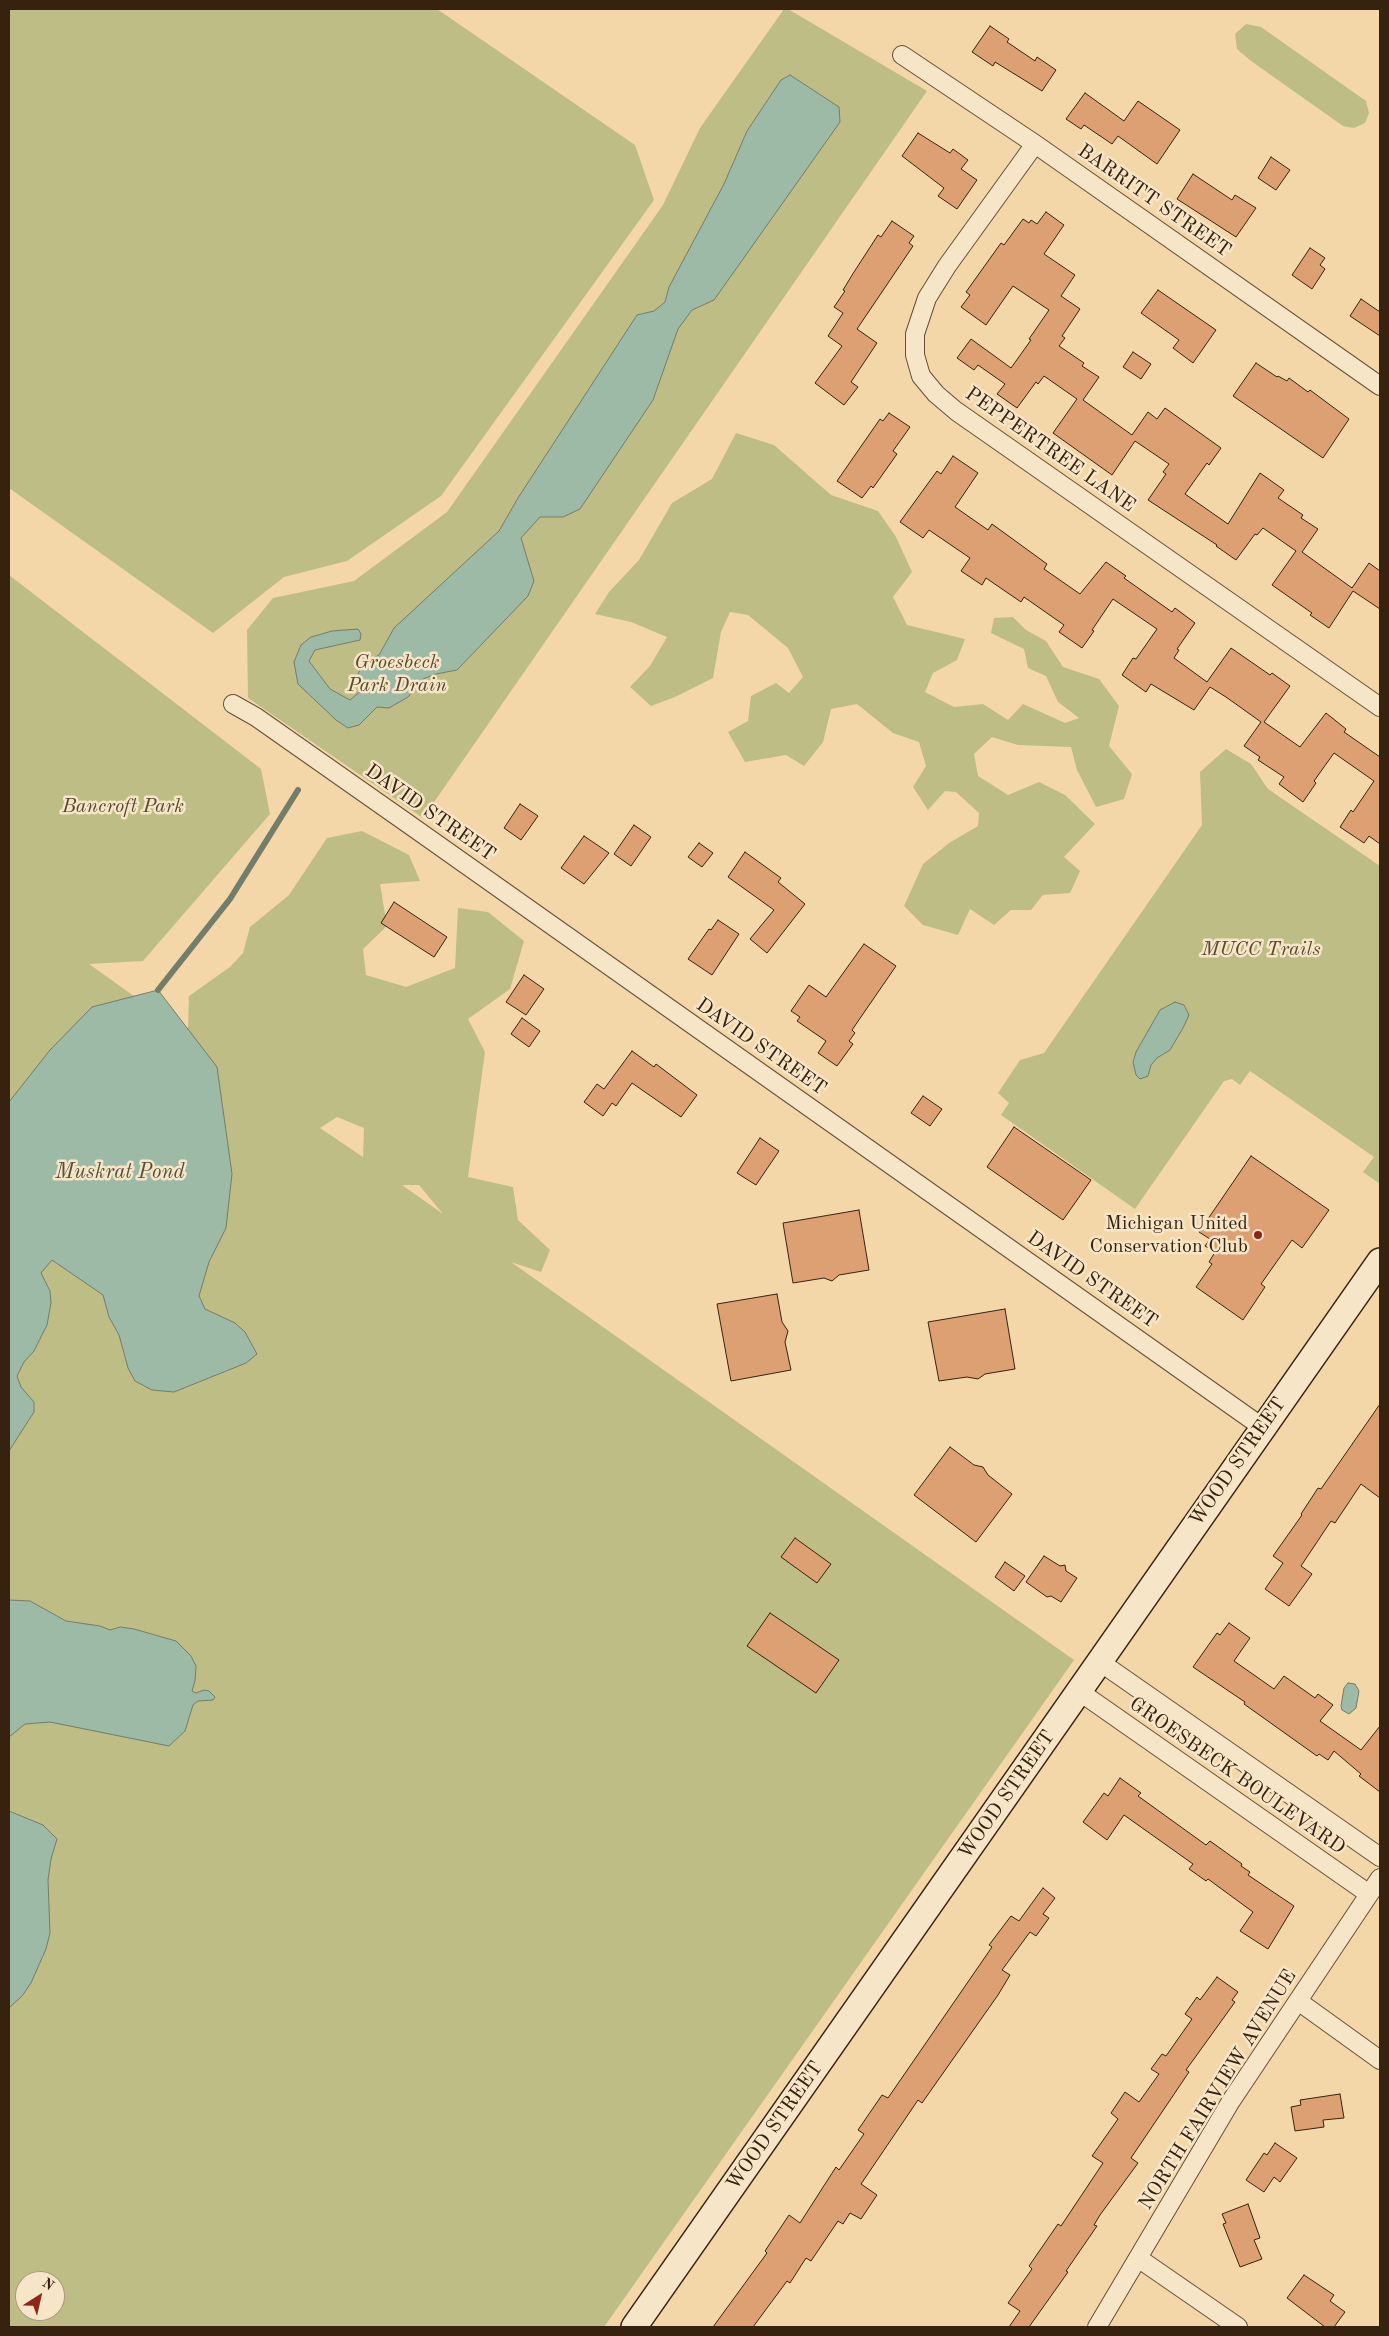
<!DOCTYPE html>
<style>
body{margin:0}
#map{position:relative;width:1389px;height:2336px;overflow:hidden;background:#f3d7a9;font-family:"Old Standard TT",serif}
canvas{display:block}
.frame{position:absolute;inset:0;border:10px solid #372210;pointer-events:none}
.north{position:absolute;left:15px;top:2271px;width:50px;height:50px;box-sizing:border-box;background:#f7e5c7;border:1px solid #aa977e;border-radius:50%;rotate:35deg;font-size:14px;font-weight:700;line-height:20px;text-align:center;color:#372210}
.north::after{content:'';display:block;margin:auto;width:18px;height:22px;background:#8f2418;clip-path:polygon(50% 0,100% 100%,50% 72%,0 100%)}
</style>
<div id="map">
<canvas width="1389" height="2336"></canvas>
<div class="frame"></div>
<div class="north">N</div>
</div>
<script>
const ctx = document.querySelector('canvas').getContext('2d');
ctx.lineJoin = 'round';
function paint(path, color) {
  ctx.fillStyle = color;
  ctx.fill(path, 'evenodd');
}
function shape(rows) {
  const path = new Path2D();
  for (const r of rows) {
    path.moveTo(r[0], r[1]);
    for (let i = 2; i < r.length; i += 2) path.lineTo(r[i], r[i + 1]);
  }
  return path;
}
function trace(path, color, width, dash) {
  ctx.strokeStyle = color;
  ctx.lineWidth = width;
  ctx.lineCap = dash ? 'butt' : 'round';
  ctx.setLineDash(dash || []);
  ctx.stroke(path);
}
function write(font, color, halo, rows, align = 'center') {
  ctx.font = font + ' "Old Standard TT",serif';
  ctx.lineWidth = 5;
  ctx.setLineDash([]);
  ctx.textBaseline = 'middle';
  ctx.strokeStyle = halo;
  ctx.fillStyle = color;
  for (const [text, x, y, turn = 0] of rows) {
    ctx.save();
    ctx.translate(x, y);
    ctx.rotate((+turn || 0) * Math.PI / 180);
    ctx.textAlign = isNaN(turn) ? turn : align;
    if (halo) ctx.strokeText(text, 0, 0);
    ctx.fillText(text, 0, 0);
    ctx.restore();
  }
}
paint(shape([
 [9,9,437,9,635,145,654,200,441,496,347,561,284,577,213,633,9,488],
 [784,9,788,9,927,91,423,818,248,698,247,630,273,598,354,581,447,512,663,205,700,128],
 [1246,24,1261,27,1366,101,1369,113,1365,123,1354,128,1343,126,1251,61,1237,49,1235,34],
 [736,433,774,445,831,495,878,511,896,537,912,572,893,597,907,625,965,639,957,660,933,673,925,692,954,707,983,704,1008,720,1023,704,1065,723,1079,718,1058,702,1046,676,1028,668,1024,649,991,633,994,618,1013,617,1026,630,1046,641,1063,667,1099,679,1119,706,1109,746,1132,774,1124,799,1096,807,1077,770,1071,747,1018,745,992,737,974,754,978,776,1008,795,1039,782,1065,795,1095,824,1064,857,1080,871,1070,893,1043,895,1031,910,1011,910,994,925,970,909,958,935,923,925,904,906,923,864,949,843,978,826,979,813,956,792,945,791,928,810,913,787,926,766,919,742,893,733,857,704,831,709,823,742,804,766,786,755,745,762,728,732,748,721,751,696,776,683,789,693,803,677,788,648,748,615,730,612,721,632,713,678,675,697,651,706,630,687,650,666,667,637,631,622,595,614,609,592,639,560,672,503,712,479],
 [9,575,261,769,270,814,143,961,89,964,190,1036,188,1030,189,996,230,967,243,953,250,927,289,895,327,838,362,831,409,855,420,881,380,884,387,926,363,949,366,975,406,987,455,968,458,908,488,912,524,941,510,989,468,1019,485,1052,468,1177,513,1187,518,1220,550,1250,541,1272,511,1262,1074,1660,604,2327,9,2327],
 [337,1117,364,1128,363,1157,320,1128],
 [402,1185,419,1185,443,1214],
 [25,2281,55,2281,55,2311,25,2311],
 [1226,749,1251,764,1268,789,1380,866,1380,1184,1363,1172,1374,1157,1250,1071,1240,1085,1232,1079,1224,1081,1135,1209,1001,1115,1009,1103,998,1093,1020,1060,1044,1053,1202,825,1200,772]
]), '#bebd86');
const water = shape([
 [790,75,839,107,840,122,714,300,692,310,678,329,653,400,580,509,563,517,540,517,521,538,534,581,528,596,457,670,436,674,423,679,408,697,389,708,377,707,359,725,348,728,336,720,298,684,294,662,301,645,311,637,332,631,358,629,361,634,360,640,315,650,309,661,330,689,350,700,362,690,358,674,363,664,379,655,394,628,499,531,518,498,637,315,654,311,665,302,669,287,724,184,747,131,781,80,790,75],
 [158,990,217,1067,232,1174,226,1228,209,1262,199,1296,205,1309,235,1323,245,1332,257,1354,246,1363,174,1392,152,1390,135,1381,128,1368,119,1335,109,1317,103,1295,52,1260,41,1273,50,1291,51,1303,47,1325,34,1351,24,1362,17,1376,21,1387,34,1402,34,1412,9,1451,9,1102,50,1050,92,1007,158,990],
 [1175,1002,1184,1005,1189,1015,1183,1028,1170,1050,1157,1058,1151,1065,1148,1076,1140,1079,1136,1075,1133,1062,1136,1052,1160,1010,1175,1002],
 [9,1600,30,1601,66,1621,100,1626,110,1630,120,1627,134,1629,176,1641,191,1656,196,1666,195,1681,192,1691,196,1693,204,1690,209,1691,215,1697,213,1700,198,1701,193,1705,185,1731,169,1746,50,1722,25,1724,9,1737,9,1600],
 [1348,1683,1355,1684,1359,1691,1356,1708,1349,1714,1342,1710,1341,1706,1344,1688,1348,1683],
 [9,1811,43,1825,57,1839,51,1859,48,1880,50,1933,46,1949,31,1983,22,1996,9,2008,9,1811]
]);
paint(water, '#9cbaa5');
trace(water, '#747d69', 1);
trace(shape([
 [158,990,230,899,298,790]
]), '#747d69', 6);
const building = shape([
 [990,26,1009,39,1007,42,1035,61,1037,57,1056,70,1042,91,995,62,993,66,972,52,990,26],
 [1085,93,1124,121,1138,101,1180,130,1157,164,1118,136,1112,144,1084,125,1081,129,1066,119,1085,93],
 [918,133,950,153,953,149,968,160,961,169,977,180,957,209,938,196,944,188,902,156,918,133],
 [1271,157,1290,170,1276,190,1258,178,1271,157],
 [1193,174,1232,200,1235,195,1256,208,1236,237,1177,199,1193,174],
 [1046,212,1064,225,1044,254,1075,275,1061,296,1080,309,1062,336,1065,338,1059,346,1084,363,1082,366,1099,377,1083,400,1132,435,1148,412,1157,419,1165,408,1221,448,1209,465,1207,463,1185,494,1228,524,1260,473,1284,490,1278,498,1303,515,1301,518,1318,529,1302,552,1352,588,1369,563,1380,571,1380,609,1353,591,1329,628,1310,615,1312,613,1272,585,1296,551,1263,528,1257,535,1255,534,1236,560,1216,546,1217,545,1148,500,1166,474,1163,472,1169,464,1135,441,1112,475,1053,433,1077,399,1044,376,1038,384,1036,382,1017,408,997,394,1005,384,978,365,974,370,957,358,971,339,1011,368,1031,340,1029,339,1049,310,1013,286,986,325,961,307,970,295,966,292,1001,243,1004,245,1023,219,1029,223,1031,220,1037,224,1046,212],
 [892,221,914,236,909,243,913,246,857,329,877,343,851,382,858,387,844,405,815,383,842,346,828,336,843,313,834,307,845,291,843,290,854,272,878,235,881,237,892,221],
 [1310,248,1325,258,1320,265,1325,269,1312,289,1292,275,1310,248],
 [1158,290,1216,330,1193,363,1173,348,1179,340,1141,313,1158,290],
 [1361,299,1380,312,1380,336,1350,316,1361,299],
 [1133,352,1151,364,1141,379,1123,367,1133,352],
 [1256,363,1277,377,1278,376,1287,381,1289,378,1308,392,1310,390,1349,419,1323,458,1233,396,1256,363],
 [889,413,910,427,893,451,897,454,873,488,871,486,862,498,837,481,880,419,883,421,889,413],
 [953,456,978,473,955,507,988,530,992,524,1047,564,1044,569,1080,594,1106,562,1126,576,1124,578,1172,612,1175,608,1195,623,1177,649,1179,650,1174,658,1207,682,1231,648,1270,675,1272,673,1290,686,1264,722,1300,747,1326,713,1346,729,1344,732,1380,757,1380,844,1369,836,1364,843,1340,827,1351,810,1353,812,1374,781,1334,753,1314,781,1316,783,1303,802,1279,784,1284,777,1258,760,1260,757,1244,746,1261,722,1226,697,1210,687,1194,710,1151,684,1146,692,1122,675,1133,658,1136,659,1157,629,1113,599,1092,630,1094,631,1082,648,1059,632,1064,625,1024,597,1021,602,986,578,982,585,961,571,970,558,929,530,923,538,900,522,937,471,941,474,953,456],
 [520,804,538,816,521,840,504,828,520,804],
 [634,825,651,837,631,866,614,854,634,825],
 [584,836,609,853,584,884,561,868,584,836],
 [699,843,713,853,702,867,688,857,699,843],
 [745,852,781,878,778,882,805,904,767,953,750,939,774,910,728,877,745,852],
 [394,902,447,937,434,957,381,923,394,902],
 [718,920,739,934,712,975,688,959,709,929,711,930,718,920],
 [864,944,896,966,852,1030,855,1033,849,1041,853,1044,837,1066,818,1053,826,1041,797,1021,800,1017,791,1011,809,985,826,997,864,944],
 [524,975,544,989,526,1015,506,1002,524,975],
 [522,1018,540,1031,529,1047,511,1034,522,1018],
 [632,1051,654,1067,656,1064,697,1095,681,1117,632,1083,616,1106,612,1103,603,1116,584,1102,597,1084,604,1089,632,1051],
 [923,1096,942,1109,930,1126,911,1113,923,1096],
 [1014,1127,1091,1180,1063,1220,987,1167,1014,1127],
 [760,1138,779,1151,756,1185,737,1173,760,1138],
 [1251,1156,1329,1210,1302,1248,1292,1240,1261,1284,1265,1287,1243,1320,1196,1287,1212,1264,1209,1262,1215,1252,1205,1246,1210,1239,1199,1232,1251,1156],
 [859,1210,869,1270,839,1275,832,1281,824,1278,793,1283,783,1223,859,1210],
 [777,1294,782,1322,788,1331,785,1342,791,1370,731,1381,717,1304,777,1294],
 [1005,1309,1015,1369,985,1374,978,1379,967,1377,939,1381,928,1322,1005,1309],
 [1380,1404,1380,1498,1361,1484,1335,1523,1331,1521,1301,1566,1312,1574,1289,1606,1265,1589,1283,1563,1273,1556,1302,1515,1301,1514,1318,1488,1321,1489,1380,1404],
 [950,1447,974,1465,983,1467,988,1475,1012,1494,976,1542,914,1495,950,1447],
 [795,1538,831,1564,817,1583,781,1557,795,1538],
 [1044,1556,1060,1566,1065,1565,1066,1571,1077,1578,1061,1602,1051,1596,1047,1597,1026,1582,1044,1556],
 [1005,1562,1025,1576,1014,1591,995,1577,1005,1562],
 [770,1613,839,1660,816,1693,747,1646,770,1613],
 [1229,1623,1250,1638,1234,1661,1274,1689,1284,1676,1315,1698,1318,1694,1333,1705,1320,1721,1361,1750,1380,1726,1380,1792,1359,1776,1361,1774,1334,1751,1328,1760,1319,1754,1317,1756,1244,1704,1245,1702,1193,1667,1217,1633,1220,1635,1229,1623],
 [1120,1778,1141,1793,1138,1796,1206,1845,1210,1841,1242,1864,1241,1866,1250,1872,1248,1875,1294,1906,1268,1949,1240,1931,1253,1912,1208,1879,1206,1881,1189,1869,1193,1864,1124,1815,1107,1840,1083,1822,1104,1793,1108,1796,1120,1778],
 [1043,1888,1055,1898,1043,1914,1049,1918,1036,1936,1030,1932,1002,1970,1010,1975,998,1995,922,2103,918,2100,861,2184,877,2195,861,2219,850,2213,843,2224,838,2221,811,2261,806,2258,790,2283,787,2281,753,2327,713,2327,767,2253,765,2251,789,2215,800,2223,836,2167,839,2170,864,2134,858,2130,882,2095,888,2098,992,1947,989,1945,1011,1916,1019,1921,1043,1888],
 [1217,1977,1238,1992,1232,2000,1235,2002,1186,2070,1189,2072,1131,2158,1138,2163,1100,2215,1094,2225,1097,2226,1066,2271,1068,2272,1029,2327,1009,2327,1020,2311,1008,2303,1032,2269,1029,2266,1058,2224,1061,2226,1103,2163,1092,2156,1118,2119,1111,2113,1125,2092,1139,2102,1159,2074,1151,2069,1162,2054,1166,2056,1192,2019,1185,2014,1197,1997,1200,2000,1217,1977],
 [1340,2094,1344,2118,1323,2120,1324,2127,1295,2131,1291,2107,1301,2105,1300,2100,1340,2094],
 [1275,2143,1297,2158,1280,2182,1274,2177,1264,2192,1246,2180,1264,2153,1267,2155,1275,2143],
 [1248,2204,1260,2238,1254,2240,1262,2259,1240,2267,1223,2224,1226,2223,1222,2214,1248,2204],
 [1304,2275,1334,2295,1330,2301,1345,2312,1334,2327,1325,2327,1287,2298,1304,2275]
]);
paint(building, '#dca072');
trace(building, '#372210', 1);
const street = shape([
 [902,55,1035,144,1380,386],
 [1035,144,947,266,927,298,915,334,915,355,921,376,936,394,956,411,1380,707],
 [233,704,256,717,407,823,1262,1427],
 [1100,1662,1380,1857],
 [1080,1692,1369,1894],
 [1298,2001,1380,2060],
 [1138,2258,1238,2327],
 [1097,2327,1231,2101,1380,1878]
]);
const secondary = shape([
 [634,2327,1380,1261]
]);
trace(street, '#664f36', 20);
trace(secondary, '#372210', 28);
trace(street, '#f7e5c7', 18);
trace(secondary, '#f7e5c7', 25);
for (const [x, y, r, color] of [
 [1258,1235,5,"#8f2418"]
]) {
  const dot = new Path2D();
  dot.arc(x, y, r, 0, 2 * Math.PI);
  ctx.fillStyle = color;
  ctx.fill(dot);
  trace(dot, '#f7e5c7', 2);
}
write('20px', '#372210', '#f7e5c7', [
 ["BARRITT STREET",1154,201,35],
 ["PEPPERTREE LANE",1050,450,35],
 ["DAVID STREET",430,813,35],
 ["DAVID STREET",761,1047,35],
 ["DAVID STREET",1092,1280,35],
 ["WOOD STREET",1238,1462,-55],
 ["GROESBECK BOULEVARD",1237,1776,35],
 ["WOOD STREET",1007,1795,-55],
 ["NORTH FAIRVIEW AVENUE",1218,2090,-58],
 ["WOOD STREET",775,2126,-55]
]);
write('italic 20px', '#59492e', '#f7e5c7', [
 ["Groesbeck",397,663],
 ["Park Drain",397,686],
 ["Bancroft Park",123,807],
 ["MUCC Trails",1261,950]
]);
write('20px', '#372210', '#f7e5c7', [
 ["Michigan United",1248,1224],
 ["Conservation Club",1248,1247]
], 'right');
write('italic 21px', '#55503d', '#f7e5c7', [
 ["Muskrat Pond",120,1172]
]);
</script>
